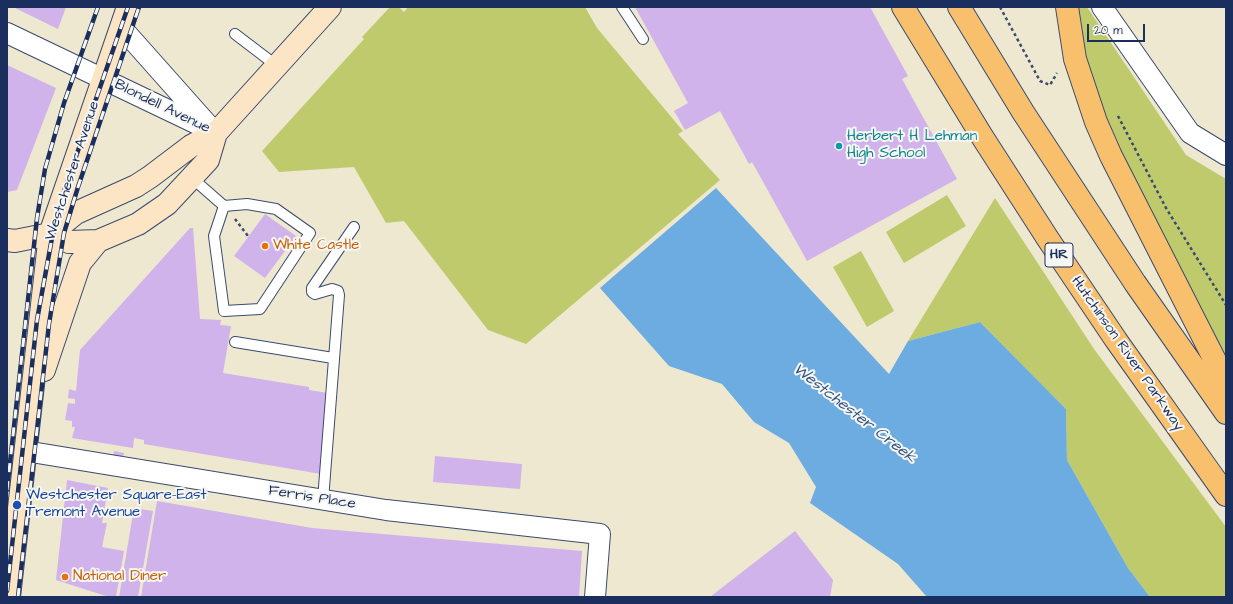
<!DOCTYPE html>
<meta charset="utf-8">
<style>
body{margin:0}
#map{position:relative;width:1233px;height:604px;overflow:hidden;background:#ede8cf;font-family:"Architects Daughter",sans-serif}
canvas{display:block}
.frame{position:absolute;inset:0;border:8px solid #1b2f5e;pointer-events:none}
.scale{position:absolute;left:1087px;top:24px;width:58px;height:18px;box-sizing:border-box;border:2px solid #1b2f5e;border-top:0;padding-left:5px;font-size:12px;line-height:14px;white-space:nowrap;color:#1b2f5e;-webkit-text-stroke:3px #f6f6f2;paint-order:stroke}
</style>
<div id="map">
<canvas width="1233" height="604"></canvas>
<div class="frame"></div>
<div class="scale">20 m</div>
</div>
<script>
const ctx = document.querySelector('canvas').getContext('2d');
ctx.lineJoin = 'round';
function paint(path, color) {
  ctx.fillStyle = color;
  ctx.fill(path, 'evenodd');
}
function shape(rows) {
  const path = new Path2D();
  for (const r of rows) {
    path.moveTo(r[0], r[1]);
    for (let i = 2; i < r.length; i += 2) path.lineTo(r[i], r[i + 1]);
  }
  return path;
}
function trace(path, color, width, dash) {
  ctx.strokeStyle = color;
  ctx.lineWidth = width;
  ctx.lineCap = dash ? 'butt' : 'round';
  ctx.setLineDash(dash || []);
  ctx.stroke(path);
}
function write(font, color, halo, rows, align = 'center') {
  ctx.font = font + ' "Architects Daughter",sans-serif';
  ctx.lineWidth = 4;
  ctx.setLineDash([]);
  ctx.textBaseline = 'middle';
  ctx.strokeStyle = halo;
  ctx.fillStyle = color;
  for (const [text, x, y, turn = 0] of rows) {
    ctx.save();
    ctx.translate(x, y);
    ctx.rotate((+turn || 0) * Math.PI / 180);
    ctx.textAlign = isNaN(turn) ? turn : align;
    if (halo) ctx.strokeText(text, 0, 0);
    ctx.fillText(text, 0, 0);
    ctx.restore();
  }
}
paint(shape([
 [390,7,399,7,404,12,408,7,585,7,597,28,683,131,678,134,720,180,526,344,488,330,404,221,386,223,354,167,279,172,262,151,364,39,362,37],
 [1073,7,1087,7,1186,155,1226,179,1226,357,1102,121],
 [947,195,966,226,904,263,886,232],
 [995,198,1094,349,1226,527,1226,597,1150,597,1128,568,1067,460,1066,409,980,322,908,341],
 [861,251,894,311,867,327,833,267]
]), '#beca6c');
paint(shape([
 [716,188,889,374,908,341,980,322,1066,409,1067,460,1128,568,1150,597,927,597,898,564,810,503,816,487,789,443,754,422,722,384,669,366,600,288]
]), '#6cace0');
paint(shape([
 [13,7,66,7,58,29],
 [635,7,870,7,908,76,902,79,957,179,807,261,752,162,749,164,720,111,685,130,674,111,688,103],
 [7,65,56,88,17,190,7,192],
 [265,214,296,236,265,278,234,256],
 [190,228,193,228,200,319,221,320,220,325,231,326,223,373,309,387,309,390,328,393,321,474,144,444,144,440,134,438,133,448,72,438,75,427,72,427,72,421,65,420,68,403,75,404,75,399,68,398,69,389,76,391,80,350],
 [114,451,124,453,122,462,113,460],
 [435,456,522,464,520,489,433,482],
 [67,480,108,488,102,523,107,523,102,547,124,551,116,597,109,597,56,580],
 [157,501,312,528,582,551,579,597,141,597],
 [134,508,153,511,138,597,119,597],
 [795,531,833,580,830,597,710,597]
]), '#d0b3eb');
const lane = shape([
 [622,7,643,39],
 [235,34,277,66],
 [192,178,224,206,247,204,276,209,310,233,260,309,224,311,214,236,224,206],
 [235,342,333,358],
 [323,500,339,295,338,291,332,289,315,294,312,292,312,288,354,227]
]);
const street = shape([
 [1102,7,1190,133,1226,155],
 [121,27,209,126],
 [7,33,216,133],
 [25,451,386,510,600,534,595,597]
]);
const secondary = shape([
 [50,234,69,242,98,241,138,224,167,204,208,160,216,133],
 [7,240,15,241,50,234,76,213,136,186,150,177,191,146,216,133,330,7],
 [44,370,80,263,98,241],
 [9,597,50,234,128,7]
]);
const highway = shape([
 [903,7,983,138,1048,239,1116,340,1226,495],
 [959,7,1023,112,1135,283,1226,413],
 [1067,7,1075,59,1096,122,1111,156,1226,382]
]);
trace(lane, '#3a4b6f', 12);
trace(street, '#3a4b6f', 22);
trace(secondary, '#3a4b6f', 24);
trace(highway, '#3a4b6f', 24);
trace(shape([
 [1000,7,1040,81,1050,85,1057,73],
 [1118,116,1166,208,1226,305],
 [235,219,248,236]
]), '#3a4b6f', 2.5, [3, 3]);
trace(lane, '#fff', 10);
trace(street, '#fff', 20);
trace(secondary, '#fce5c4', 22);
trace(highway, '#f8bf6c', 22);
const rail = shape([
 [7,490,37,218,45,169,64,103,98,7],
 [7,591,37,320,52,238,65,188,128,7],
 [18,597,49,324,64,233,78,187,139,7]
]);
trace(rail, '#1b2f5e', 4.5);
trace(rail, '#f6f6f2', 3, [9]);
for (const [x, y, r, color] of [
 [839,146,4,"#0f9aa8"],
 [265,246,4,"#e8710a"],
 [17,505,5,"#1a4fb4"],
 [65,577,4,"#e8710a"]
]) {
  const dot = new Path2D();
  dot.arc(x, y, r, 0, 2 * Math.PI);
  ctx.fillStyle = color;
  ctx.fill(dot);
  trace(dot, '#f6f6f2', 1.5);
}
for (const [x, y, w] of [
 [1059,255,28]
]) {
  const box = new Path2D();
  box.roundRect(x - w / 2, y - 12, w, 24, 3);
  ctx.fillStyle = '#f6f6f2';
  ctx.fill(box);
  trace(box, '#1b2f5e', 1);
}
write('bold 14px', '#1b2f5e', null, [
 ["HR",1059,255]
]);
write('15px', '#1b2f5e', '#f6f6f2', [
 ["Blondell Avenue",162,107,26],
 ["Westchester Avenue",73,171,-72],
 ["Hutchinson River Parkway",1127,354,55],
 ["Ferris Place",312,498,9]
]);
write('15px', '#0d838f', '#f6f6f2', [
 ["Herbert H Lehman",847,137],
 ["High School",847,154]
], 'left');
write('15px', '#c56008', '#f6f6f2', [
 ["White Castle",273,246],
 ["National Diner",73,577]
], 'left');
write('15px', '#164399', '#f6f6f2', [
 ["Westchester Square–East",26,496],
 ["Tremont Avenue",26,513]
], 'left');
write('italic 16px', '#335485', '#f6f6f2', [
 ["Westchester Creek",854,414,38]
]);
</script>
